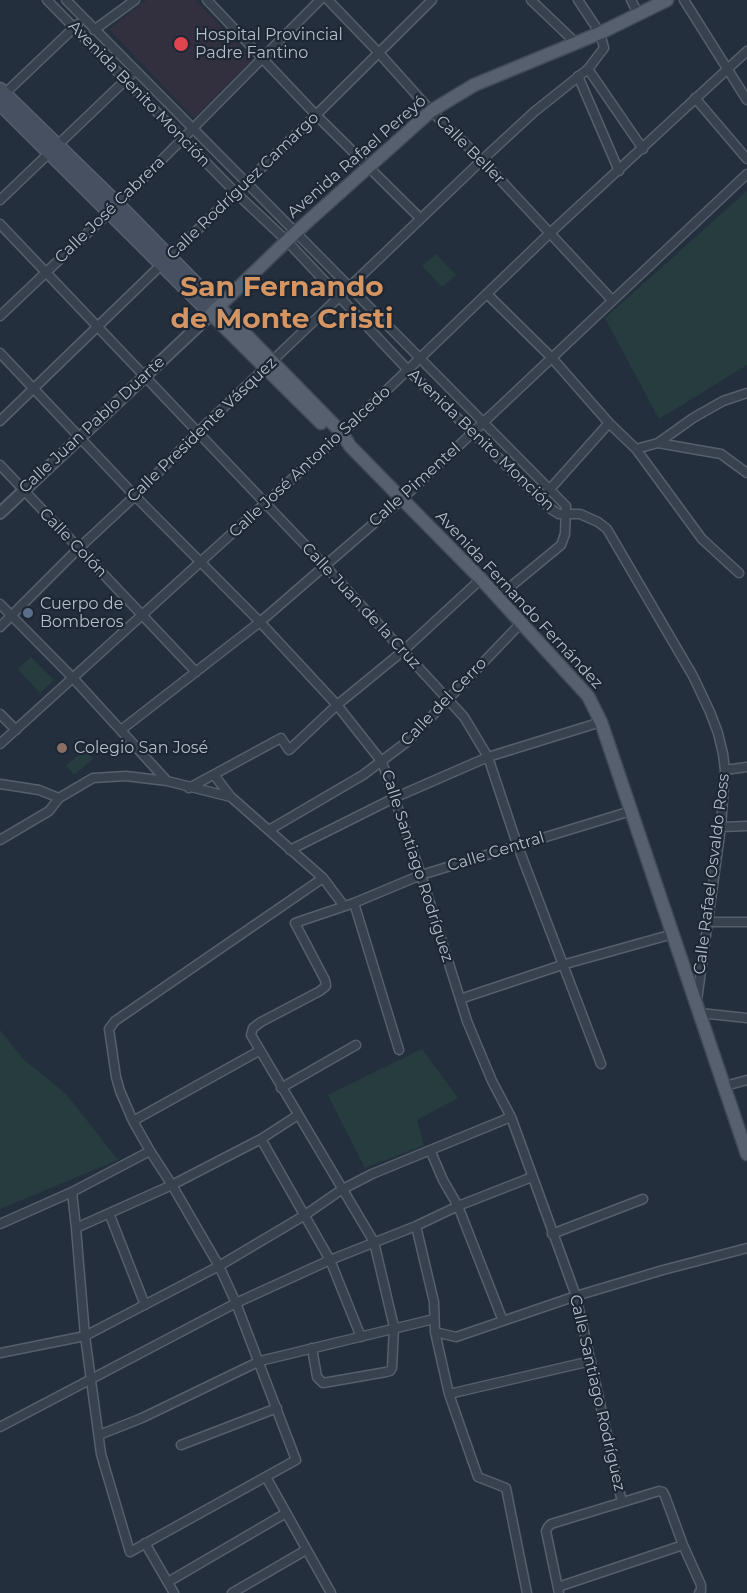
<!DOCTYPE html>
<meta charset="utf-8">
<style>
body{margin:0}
canvas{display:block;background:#242f3e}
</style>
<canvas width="747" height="1593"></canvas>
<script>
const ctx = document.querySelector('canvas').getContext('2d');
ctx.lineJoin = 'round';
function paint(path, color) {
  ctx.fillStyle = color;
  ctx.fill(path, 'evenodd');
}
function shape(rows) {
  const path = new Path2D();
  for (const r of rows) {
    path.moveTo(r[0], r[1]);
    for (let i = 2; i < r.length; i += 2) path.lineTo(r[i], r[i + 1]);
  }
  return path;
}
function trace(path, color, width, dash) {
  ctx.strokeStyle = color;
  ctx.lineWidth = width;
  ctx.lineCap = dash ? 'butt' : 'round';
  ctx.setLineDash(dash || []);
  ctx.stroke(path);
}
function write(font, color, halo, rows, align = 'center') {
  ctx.font = font + ' Montserrat,sans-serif';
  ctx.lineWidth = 4.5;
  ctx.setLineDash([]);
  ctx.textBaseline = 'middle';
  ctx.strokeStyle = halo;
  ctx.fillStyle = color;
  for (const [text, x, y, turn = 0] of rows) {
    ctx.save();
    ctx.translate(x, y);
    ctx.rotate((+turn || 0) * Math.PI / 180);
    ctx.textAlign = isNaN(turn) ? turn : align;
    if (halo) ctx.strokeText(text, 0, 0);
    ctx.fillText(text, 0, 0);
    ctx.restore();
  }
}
paint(shape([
 [147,0,195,0,253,59,194,118,109,29]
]), '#32303f');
paint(shape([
 [747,191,747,365,659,419,605,318],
 [436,254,456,275,442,287,422,266],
 [31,657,54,680,40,693,18,669],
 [85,749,93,759,74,775,66,766],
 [0,1030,22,1058,66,1094,118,1160,0,1209],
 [422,1049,458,1098,417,1120,424,1145,365,1168,328,1095]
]), '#263c3f');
const minor = shape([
 [47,0,236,193,287,241,408,370,551,509,559,514,580,514,598,522,607,529,693,676,710,712,718,733,723,754,725,770,721,827,697,1000],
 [66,0,566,506,565,534,561,545,498,597],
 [207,0,316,115,420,218],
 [328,0,379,53,431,111,482,160,612,300],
 [531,0,576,43],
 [631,0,639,15],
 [684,0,747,100],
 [94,30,135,0],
 [588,69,643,149],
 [578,76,619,171],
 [0,98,78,24],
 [695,98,747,159],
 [0,200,135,71],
 [0,224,324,565,464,717,488,757,517,844,601,1064],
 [487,294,552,358,609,423,636,449,702,539,739,573],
 [0,316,118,204,320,0],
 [0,353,135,496,260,622,337,705,382,762,421,875,467,1021,492,1081,511,1117,576,1296,622,1502],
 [0,421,316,115,432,0],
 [658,443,721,454,747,473],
 [636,449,658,443,693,418,723,401,747,393],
 [0,465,196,672],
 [550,489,609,423],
 [0,604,73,678,167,781],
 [0,627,79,548,135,496,197,433,482,160,534,112,588,69,604,48,600,33,578,0],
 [0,714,16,730],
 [121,730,260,622,402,499,747,174],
 [0,744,337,438,550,233,747,51],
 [725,770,747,767],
 [214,775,231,797,323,878,344,906],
 [0,784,39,790,59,798],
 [189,788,281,738,289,750,337,705,403,651,481,579],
 [721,827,747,826],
 [269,830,363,775,408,741,521,623],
 [0,840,49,811,59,798,93,778,126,776,167,781,231,797],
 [290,850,394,798,488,757,601,722],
 [354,903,399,1050],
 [707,922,747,922],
 [460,999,562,965,673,934],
 [700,1013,747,1018],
 [725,1086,747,1080],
 [281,1088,356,1045],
 [298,1115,261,1139,172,1185,76,1228,85,1336,101,1454,130,1552,296,1460,236,1303,219,1266,172,1185,150,1151,133,1121,120,1091,116,1077,109,1029,115,1021,323,878],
 [133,1121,259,1051],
 [261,1139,330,1260,361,1337],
 [431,1152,443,1180,458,1206,503,1321],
 [109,1213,145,1305],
 [0,1224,72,1192],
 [416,1226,434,1302,435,1332,449,1394,478,1477,506,1488,527,1593],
 [76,1228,72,1192,150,1151],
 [552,1234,643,1199],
 [435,1332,456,1337,576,1296,663,1270,747,1248],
 [312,1348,317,1377,323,1383,386,1372,390,1371,392,1368,394,1327,374,1242,251,1035,253,1028,261,1022,320,991,326,986,325,980,295,923,354,903,421,875,631,811],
 [0,1353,85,1336,219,1266,305,1215,341,1190,372,1174,511,1117],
 [449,1394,591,1361],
 [0,1427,236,1303,330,1260,416,1226,458,1206,532,1177],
 [99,1435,142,1418,260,1361,434,1319],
 [181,1445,277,1408],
 [266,1477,331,1593],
 [145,1543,174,1593],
 [168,1582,286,1513],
 [558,1587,683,1545],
 [232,1593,306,1550],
 [559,1593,546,1531,548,1527,551,1524,659,1491,663,1492,665,1496,683,1545,701,1585,701,1591,699,1593]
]);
const tertiary = shape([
 [0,513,211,314]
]);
const secondary = shape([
 [0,89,118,204,219,307],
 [0,104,211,314]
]);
const primary = shape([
 [219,307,342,433,350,446,402,499,481,579,588,696,601,722,747,1154],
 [321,423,211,314,296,232,431,111,474,85,600,33,667,0]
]);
trace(minor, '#565f6c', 11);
trace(tertiary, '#565f6c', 14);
trace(secondary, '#565f6c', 15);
trace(primary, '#414a57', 15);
trace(minor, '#38414e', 8);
trace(tertiary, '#38414e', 10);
trace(secondary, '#465061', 12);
trace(primary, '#56606e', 12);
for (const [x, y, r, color] of [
 [181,44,8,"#e0444e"],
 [28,613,6,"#5c6f8a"],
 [62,748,6,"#8d6e63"]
]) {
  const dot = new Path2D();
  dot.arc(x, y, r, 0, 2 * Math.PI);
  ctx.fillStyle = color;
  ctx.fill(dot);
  trace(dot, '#1d2633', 2);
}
write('16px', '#b4bcc9', '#1d2633', [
 ["Hospital Provincial",195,35],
 ["Padre Fantino",195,53],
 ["Cuerpo de",40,604],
 ["Bomberos",40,622],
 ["Colegio San José",74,748]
], 'left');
write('16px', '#b4bcc9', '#1d2633', [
 ["Avenida Benito Monción",139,94,46],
 ["Calle Beller",470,150,45],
 ["Avenida Rafael Pereyó",357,157,-41],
 ["Calle Rodríguez Camargo",243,186,-44],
 ["Calle José Cabrera",110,210,-44],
 ["Calle Juan Pablo Duarte",92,425,-43],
 ["Calle Presidente Vásquez",202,430,-44],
 ["Avenida Benito Monción",481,440,44],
 ["Calle José Antonio Salcedo",310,462,-43],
 ["Calle Pimentel",415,485,-42],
 ["Calle Colón",73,543,46],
 ["Avenida Fernando Fernández",519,600,47],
 ["Calle Juan de la Cruz",361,606,47],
 ["Calle del Cerro",444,702,-46],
 ["Calle Central",496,852,-17],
 ["Calle Santiago Rodríguez",417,866,72],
 ["Calle Rafael Osvaldo Ross",712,874,-83],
 ["Calle Santiago Rodríguez",597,1393,77]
]);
write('bold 28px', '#d59563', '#1d2633', [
 ["San Fernando",282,288],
 ["de Monte Cristi",282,320]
]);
</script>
